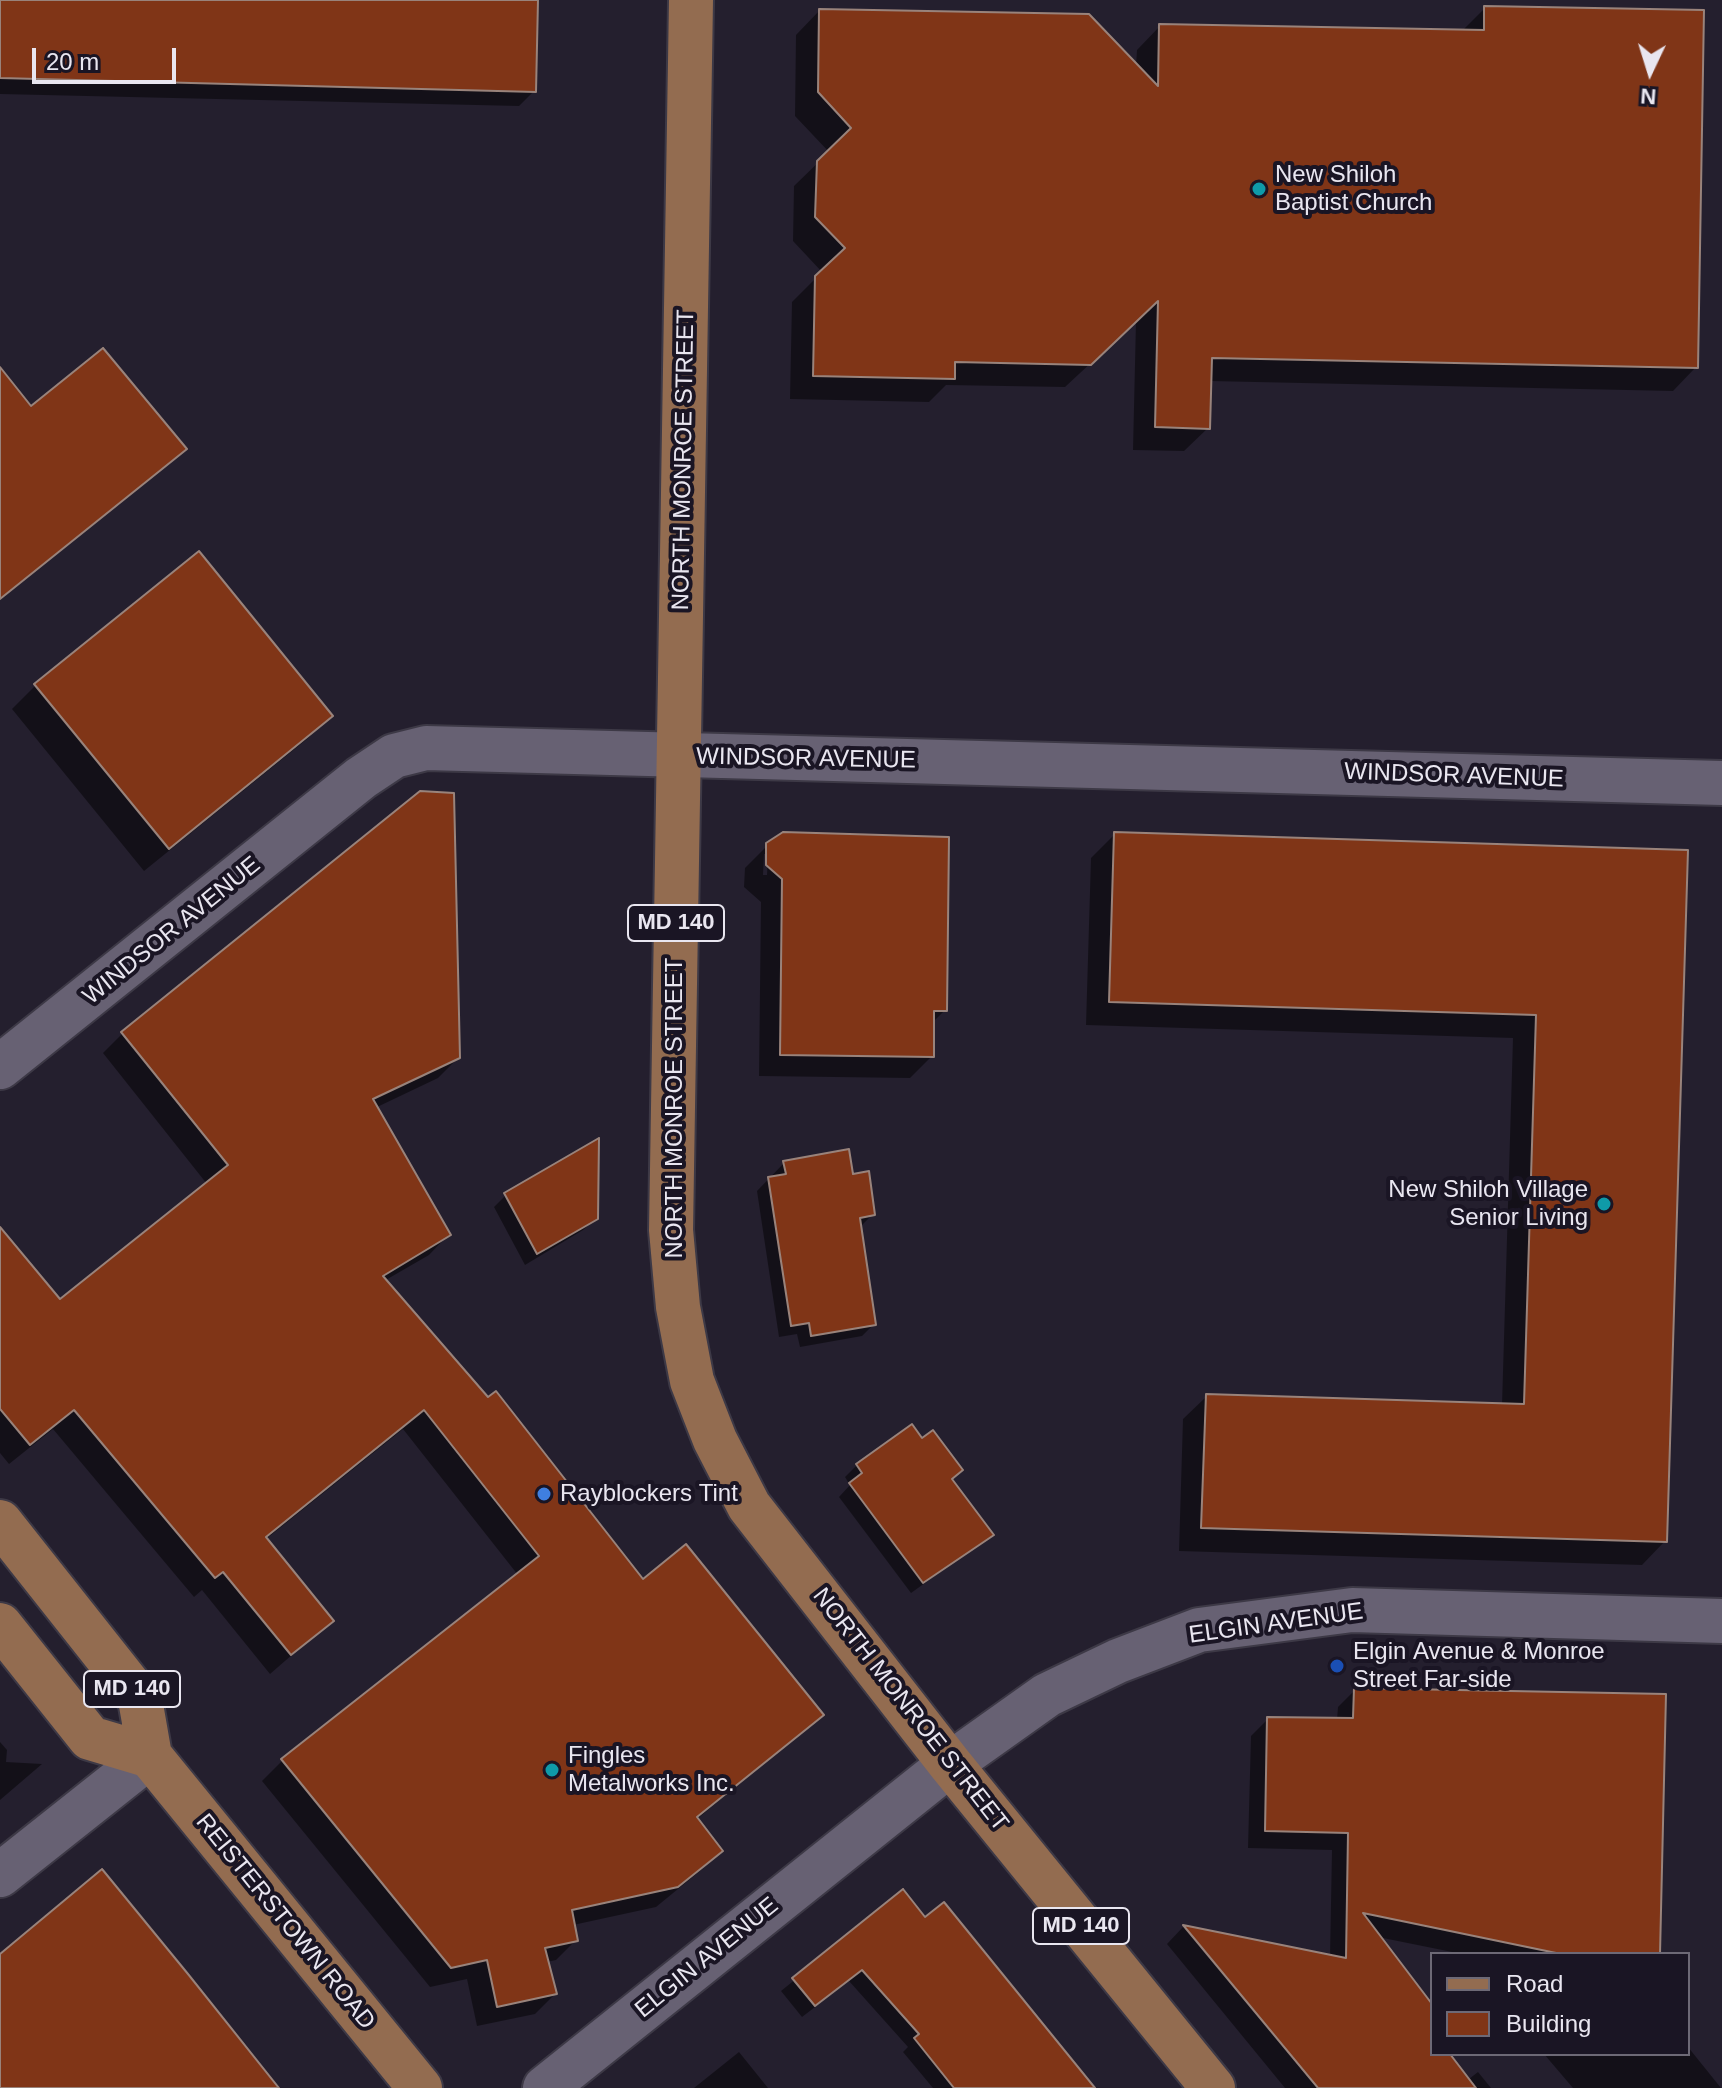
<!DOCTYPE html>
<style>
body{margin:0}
#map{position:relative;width:1722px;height:2088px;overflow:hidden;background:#241f2e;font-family:Arial,sans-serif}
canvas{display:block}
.legend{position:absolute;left:1430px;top:1952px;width:260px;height:104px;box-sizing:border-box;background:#1a1524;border:2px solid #6d6976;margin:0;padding:10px 14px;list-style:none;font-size:24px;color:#e9e6f0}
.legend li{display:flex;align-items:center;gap:16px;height:40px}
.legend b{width:40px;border:2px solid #6d6976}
.north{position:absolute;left:1610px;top:32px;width:80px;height:80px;-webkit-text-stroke:6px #1a1524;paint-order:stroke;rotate:184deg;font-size:22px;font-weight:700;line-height:32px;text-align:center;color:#e9e6f0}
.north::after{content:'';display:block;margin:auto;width:28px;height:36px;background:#e9e6f0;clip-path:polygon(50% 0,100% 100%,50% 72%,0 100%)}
.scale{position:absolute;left:32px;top:48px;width:144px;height:36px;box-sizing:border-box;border:4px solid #e9e6f0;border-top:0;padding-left:10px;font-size:24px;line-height:28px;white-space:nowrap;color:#e9e6f0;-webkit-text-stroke:6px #1a1524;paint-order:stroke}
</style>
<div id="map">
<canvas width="1722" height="2088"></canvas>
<ul class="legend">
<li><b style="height:10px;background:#936c50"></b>Road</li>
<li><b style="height:22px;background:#803517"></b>Building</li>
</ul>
<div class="north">N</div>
<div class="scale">20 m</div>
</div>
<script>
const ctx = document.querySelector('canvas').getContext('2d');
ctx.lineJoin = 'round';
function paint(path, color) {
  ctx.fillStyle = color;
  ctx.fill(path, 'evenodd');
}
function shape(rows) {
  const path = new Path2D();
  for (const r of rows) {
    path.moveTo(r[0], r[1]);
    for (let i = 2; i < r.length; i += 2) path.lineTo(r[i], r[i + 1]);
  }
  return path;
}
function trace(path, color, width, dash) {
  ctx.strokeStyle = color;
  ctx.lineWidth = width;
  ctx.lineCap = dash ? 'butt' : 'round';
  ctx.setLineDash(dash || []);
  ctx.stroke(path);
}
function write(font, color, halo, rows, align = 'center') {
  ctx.font = font + ' Arial,sans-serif';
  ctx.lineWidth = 8;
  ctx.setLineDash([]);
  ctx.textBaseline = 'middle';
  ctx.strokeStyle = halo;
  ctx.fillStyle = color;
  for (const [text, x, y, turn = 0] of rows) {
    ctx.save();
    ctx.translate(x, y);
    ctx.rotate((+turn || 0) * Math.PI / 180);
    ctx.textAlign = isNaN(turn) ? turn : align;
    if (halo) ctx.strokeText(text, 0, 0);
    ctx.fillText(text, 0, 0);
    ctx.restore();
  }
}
paint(shape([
 [0,0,536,0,534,91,519,106,0,94],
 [1485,8,1696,367,1673,391,1209,381,1208,428,1184,451,1133,450,1136,321,1065,387,946,385,929,402,790,399,792,302,822,272,793,241,794,186,829,152,795,116,796,35,819,11,1136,66,1137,50,1160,26,1461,32],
 [0,371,31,409,184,449,0,600],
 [198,554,330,716,307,739,144,871,12,709,35,686],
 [1115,834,1686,852,1665,1541,1642,1565,1179,1551,1183,1419,1207,1396,1502,1405,1513,1038,1086,1025,1091,858],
 [768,845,945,1010,932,1023,932,1056,910,1078,759,1076,761,902,744,887,745,868],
 [764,854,768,854,767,875,763,875],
 [123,1033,458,1058,438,1078,375,1108,449,1234,429,1255,384,1281,642,1582,821,1715,696,1820,721,1850,700,1871,656,1907,573,1925,576,1940,556,1960,547,1962,555,1994,535,2014,477,2026,467,1979,430,1987,262,1781,282,1761,518,1575,403,1429,266,1539,331,1621,270,1674,202,1590,194,1597,53,1429,9,1464,0,1453,0,1249,60,1302,207,1184,103,1053],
 [784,1163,851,1177,873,1214,861,1226,874,1324,862,1336,800,1347,797,1334,779,1337,757,1191],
 [506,1195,596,1218,583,1230,525,1265,494,1207],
 [911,1427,992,1535,911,1593,839,1497,850,1485,845,1477,857,1465],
 [1355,1690,1658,1954,1462,1954,1378,1937,1432,2034,1432,2054,1448,2054,1469,2079,1478,2072,1491,2088,1285,2088,1167,1944,1183,1927,1330,1957,1332,1850,1248,1848,1251,1736,1268,1719,1337,1720,1338,1707],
 [0,1742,7,1750,6,1762,42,1764,0,1800],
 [903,1892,925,1920,1093,2088,933,2088,903,2052,908,2047,849,1981,802,2017,781,1991],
 [1688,2047,1721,2088,1573,2088,1544,2054,1688,2054],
 [739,2052,768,2088,694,2088]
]), '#0007');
const building = shape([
 [0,0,538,0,536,92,0,78,0,0],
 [1484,6,1704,10,1698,368,1212,358,1210,429,1155,427,1158,301,1091,365,955,362,955,379,813,376,815,276,845,248,815,217,817,161,851,128,818,92,819,9,1089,14,1158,86,1159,24,1484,30,1484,6],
 [103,348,187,449,0,599,0,367,31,406,103,348],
 [199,551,333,716,169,849,34,684,199,551],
 [420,791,454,793,460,1058,373,1099,451,1235,383,1276,488,1397,496,1391,643,1579,686,1544,824,1715,697,1817,723,1851,678,1887,572,1910,578,1941,545,1948,557,1994,497,2007,487,1960,451,1968,281,1759,539,1556,424,1410,266,1537,334,1621,291,1655,223,1572,215,1578,74,1410,30,1445,0,1409,0,1227,60,1299,228,1165,121,1032,420,791],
 [783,832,949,837,947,1011,934,1011,934,1057,780,1055,782,879,766,865,766,843,783,832],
 [1114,832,1688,850,1667,1542,1201,1528,1206,1394,1524,1404,1536,1015,1109,1002,1114,832],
 [599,1138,598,1219,537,1254,504,1193,599,1138],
 [849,1149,853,1174,869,1171,875,1215,860,1218,876,1325,811,1336,809,1323,791,1326,768,1177,786,1174,783,1161,849,1149],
 [912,1424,922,1438,933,1430,963,1470,952,1479,994,1535,923,1583,849,1483,862,1473,856,1464,912,1424],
 [1354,1688,1666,1694,1660,1954,1561,1954,1363,1913,1432,2004,1432,2054,1450,2054,1476,2088,1318,2088,1183,1925,1346,1958,1348,1833,1265,1831,1267,1717,1353,1718,1354,1688],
 [102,1869,188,1974,279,2088,0,2088,0,1954,102,1869],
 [903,1889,925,1917,944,1902,1095,2088,954,2088,914,2038,919,2034,862,1970,815,2006,792,1978,903,1889]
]);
paint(building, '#803517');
trace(building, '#99837b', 2);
const minor = shape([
 [0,1875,150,1756],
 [545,2088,950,1764,1047,1695,1118,1661,1199,1630,1352,1610,1722,1621]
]);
const tertiary = shape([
 [0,1067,361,778,394,756,426,748,1722,783]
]);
const primary = shape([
 [691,0,671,1230,678,1307,692,1381,715,1440,749,1506,950,1764,1213,2088],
 [0,1522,140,1699,150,1756,420,2088],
 [0,1625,90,1738,150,1756]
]);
trace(minor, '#3d3946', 48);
trace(tertiary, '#3d3946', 48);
trace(primary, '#3d3946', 48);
trace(minor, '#676173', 44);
trace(tertiary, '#676173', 44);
trace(primary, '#936c50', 44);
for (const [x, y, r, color] of [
 [1259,189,8,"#0f9aa8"],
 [1604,1204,8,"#0f9aa8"],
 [544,1494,8,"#3f7fe0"],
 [1337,1666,8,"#1a4fb4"],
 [552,1770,8,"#0f9aa8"]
]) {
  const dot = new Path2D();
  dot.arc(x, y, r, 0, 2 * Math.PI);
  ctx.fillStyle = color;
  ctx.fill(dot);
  trace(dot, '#1a1524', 3);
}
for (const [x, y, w] of [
 [676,923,96],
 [132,1689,96],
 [1081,1926,96]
]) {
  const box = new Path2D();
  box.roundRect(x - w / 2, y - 18, w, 36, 6);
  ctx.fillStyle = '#1a1524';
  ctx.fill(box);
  trace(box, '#e9e6f0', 2);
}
write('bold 22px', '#e9e6f0', null, [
 ["MD 140",676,923],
 ["MD 140",132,1689],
 ["MD 140",1081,1926]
]);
write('24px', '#e9e6f0', '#1a1524', [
 ["New Shiloh",1275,175],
 ["Baptist Church",1275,203],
 ["New Shiloh Village",1588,1190,"right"],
 ["Senior Living",1588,1218,"right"],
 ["Rayblockers Tint",560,1494],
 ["Elgin Avenue & Monroe",1353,1652],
 ["Street Far-side",1353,1680],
 ["Fingles",568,1756],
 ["Metalworks Inc.",568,1784]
], 'left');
write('24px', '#e9e6f0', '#1a1524', [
 ["NORTH MONROE STREET",684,460,-89],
 ["WINDSOR AVENUE",806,759,1],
 ["WINDSOR AVENUE",1454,776,2],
 ["WINDSOR AVENUE",172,931,-39],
 ["NORTH MONROE STREET",675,1108,-90],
 ["ELGIN AVENUE",1276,1624,-8],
 ["NORTH MONROE STREET",910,1710,52],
 ["REISTERSTOWN ROAD",285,1922,51],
 ["ELGIN AVENUE",707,1958,-39]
]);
</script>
